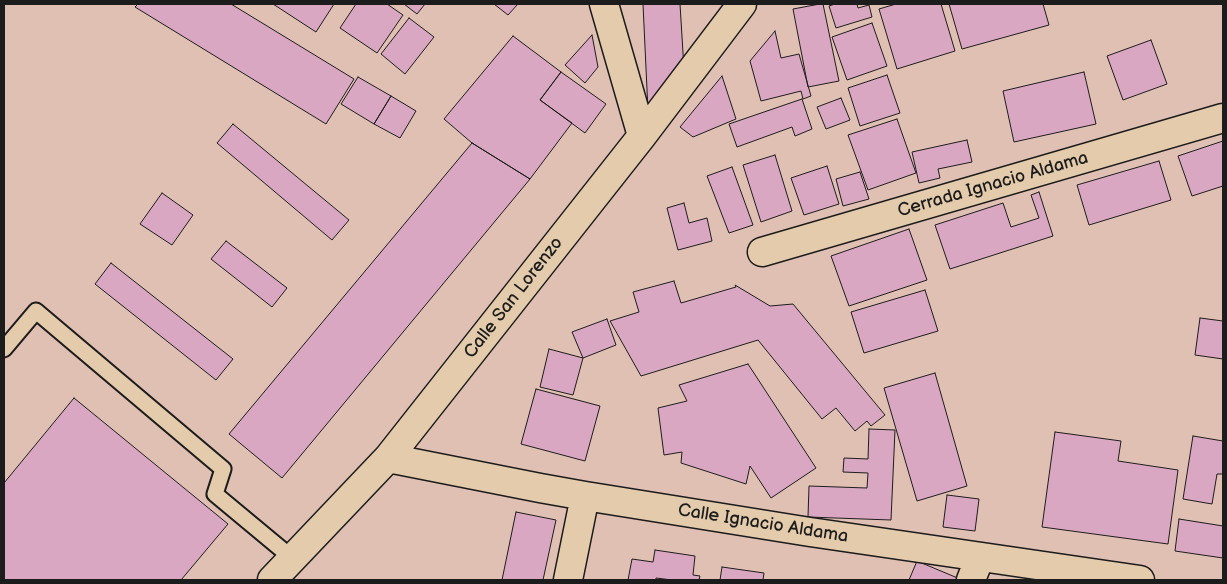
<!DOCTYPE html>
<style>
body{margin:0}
#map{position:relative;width:1227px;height:584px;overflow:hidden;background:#e0c0b3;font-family:"Balsamiq Sans",sans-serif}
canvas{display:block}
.frame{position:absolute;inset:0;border:5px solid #1c1c1c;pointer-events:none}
</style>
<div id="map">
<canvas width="1227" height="584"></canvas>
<div class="frame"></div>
</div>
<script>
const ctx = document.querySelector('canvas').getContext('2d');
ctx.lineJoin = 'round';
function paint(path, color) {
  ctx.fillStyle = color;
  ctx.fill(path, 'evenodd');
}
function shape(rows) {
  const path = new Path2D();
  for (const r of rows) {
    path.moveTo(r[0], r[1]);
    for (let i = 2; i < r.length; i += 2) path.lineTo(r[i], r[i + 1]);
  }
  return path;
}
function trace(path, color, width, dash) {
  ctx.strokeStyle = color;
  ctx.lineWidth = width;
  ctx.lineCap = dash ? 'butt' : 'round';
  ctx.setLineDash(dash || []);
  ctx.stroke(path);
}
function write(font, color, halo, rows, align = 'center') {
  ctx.font = font + ' "Balsamiq Sans",sans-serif';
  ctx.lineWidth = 5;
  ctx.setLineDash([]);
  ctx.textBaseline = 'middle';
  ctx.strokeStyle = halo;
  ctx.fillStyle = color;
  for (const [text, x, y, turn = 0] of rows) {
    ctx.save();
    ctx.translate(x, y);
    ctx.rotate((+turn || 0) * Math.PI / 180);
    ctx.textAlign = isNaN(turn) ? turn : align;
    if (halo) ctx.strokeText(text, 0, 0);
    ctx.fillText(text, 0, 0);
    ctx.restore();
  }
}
const building = shape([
 [138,4,231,4,354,79,326,124,135,7,138,4],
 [273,4,334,4,316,32,273,4],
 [356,4,387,4,403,15,377,53,340,28,356,4],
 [404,4,425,4,417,14,404,4],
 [494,4,518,4,508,15,494,4],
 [643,4,680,4,684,69,648,111,643,4],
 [820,4,823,4,839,81,808,87,793,9,820,4],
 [835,4,857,4,858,8,869,5,872,17,836,28,829,6,835,4],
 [896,4,941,4,955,51,897,69,879,9,896,4],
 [949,4,1043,4,1049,25,962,49,949,4],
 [409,18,434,37,405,74,381,54,409,18],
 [872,23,887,66,847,80,832,37,872,23],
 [775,31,781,58,799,54,811,96,803,99,801,91,761,101,750,61,775,31],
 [592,35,598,67,585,83,565,65,592,35],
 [513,36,561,72,540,100,572,123,530,179,472,143,444,119,513,36],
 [1151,40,1167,84,1123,100,1107,56,1151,40],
 [561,72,606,104,585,133,540,100,561,72],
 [1084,72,1096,124,1014,142,1003,91,1084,72],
 [887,75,900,113,860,126,848,88,887,75],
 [722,76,736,119,693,137,680,127,722,76],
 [358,77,391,96,374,124,341,104,358,77],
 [391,96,416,111,400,138,374,124,391,96],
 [841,98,850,120,826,129,817,107,841,98],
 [802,99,812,129,795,136,792,127,737,147,729,124,802,99],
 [897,119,916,173,868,190,848,135,897,119],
 [233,124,349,220,332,240,217,143,233,124],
 [967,140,972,162,938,169,940,178,919,183,912,152,967,140],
 [1223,141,1223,186,1192,196,1178,156,1223,141],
 [472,143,530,179,282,478,229,434,472,143],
 [775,155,792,211,761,222,743,165,775,155],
 [1159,161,1171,200,1089,225,1077,185,1159,161],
 [827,166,839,204,804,215,791,178,827,166],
 [732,167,753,225,729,233,707,176,732,167],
 [860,172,869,199,843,206,836,179,860,172],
 [1039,192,1053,236,950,269,935,225,1003,203,1011,227,1039,218,1031,195,1039,192],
 [162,193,193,215,172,245,140,224,162,193],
 [684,203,689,223,707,218,712,241,678,250,667,208,684,203],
 [909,229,927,280,849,306,831,256,909,229],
 [226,241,287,288,272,307,211,259,226,241],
 [111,263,233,359,216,380,95,284,111,263],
 [674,281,681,303,736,287,735,285,770,306,793,304,885,415,871,426,867,421,855,431,836,408,822,419,758,340,641,376,610,321,639,312,633,292,674,281],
 [925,290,938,331,864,353,851,312,925,290],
 [1200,318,1223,321,1223,359,1195,355,1200,318],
 [607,319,616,345,583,358,572,332,607,319],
 [549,349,583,358,573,395,540,387,549,349],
 [748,364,816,468,771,498,750,466,746,484,681,463,682,452,664,455,658,408,687,401,679,385,748,364],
 [935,373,967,486,917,501,884,388,935,373],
 [536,389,600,406,585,461,521,444,536,389],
 [74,398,228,524,181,580,4,580,4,483,74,398],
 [869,429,895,430,891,520,808,517,809,486,867,488,868,473,843,472,844,458,868,459,869,429],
 [1055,432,1121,441,1118,461,1178,470,1168,544,1042,527,1055,432],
 [1193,436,1223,441,1223,474,1217,474,1212,504,1183,499,1193,436],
 [947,495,979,499,975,531,943,527,947,495],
 [516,512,556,520,543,580,502,580,516,512],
 [1179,519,1223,526,1223,558,1175,551,1179,519],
 [655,550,695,556,693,575,700,576,699,580,672,580,656,578,656,580,628,580,632,559,653,562,655,550],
 [917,561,960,579,960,580,909,580,917,561],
 [722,567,764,573,763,580,720,580,722,567]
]);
paint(building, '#daa7c2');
trace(building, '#1c1c1c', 1);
const lane = shape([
 [4,349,36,311,223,469,215,494,292,558]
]);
const street = shape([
 [604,4,642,136],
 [762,252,1223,118],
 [388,458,540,488,585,496,810,532,1140,580],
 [272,580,388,458,642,136,742,4],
 [568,580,585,496],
 [971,580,980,557]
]);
trace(lane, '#1c1c1c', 19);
trace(street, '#1c1c1c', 31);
trace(lane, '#e3cbac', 15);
trace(street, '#e3cbac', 28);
write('18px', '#1c1c1c', '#e3cbac', [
 ["Cerrada Ignacio Aldama",993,185,-16],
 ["Calle San Lorenzo",514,298,-52],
 ["Calle Ignacio Aldama",763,524,9]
]);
</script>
